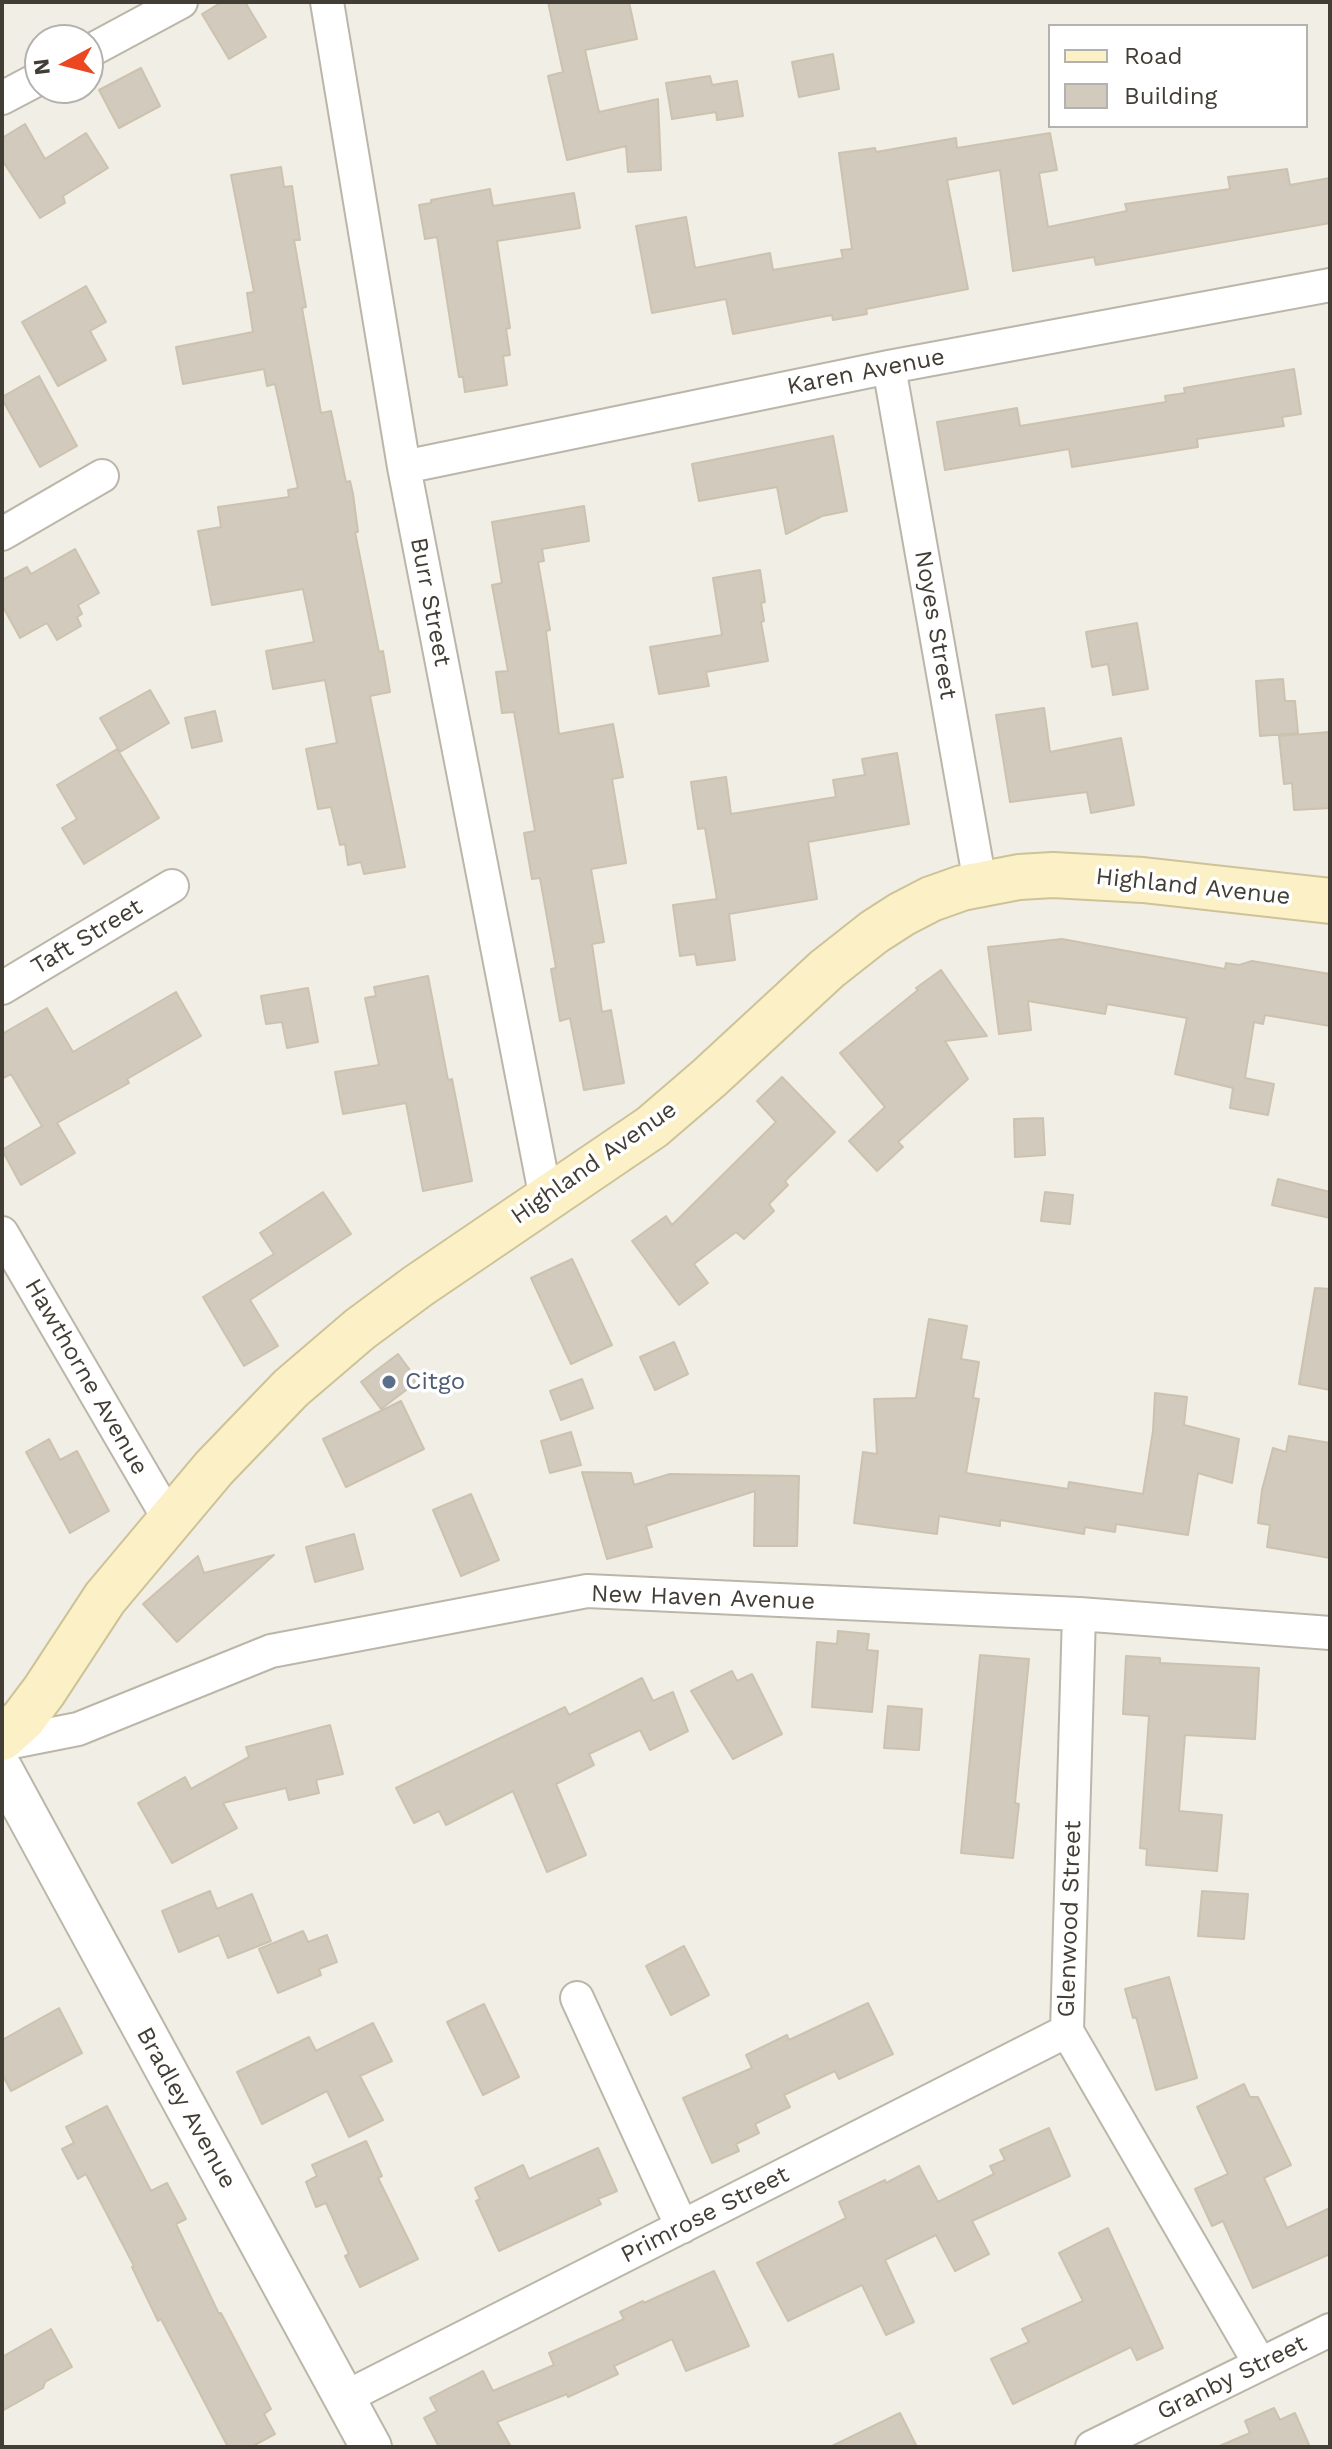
<!DOCTYPE html>
<style>
body{margin:0}
#map{position:relative;width:1332px;height:2449px;overflow:hidden;background:#f1eee5;font-family:"Work Sans",sans-serif}
canvas{display:block}
.frame{position:absolute;inset:0;border:4px solid #433e35;pointer-events:none}
.legend{position:absolute;left:1048px;top:24px;width:260px;height:104px;box-sizing:border-box;background:#fff;border:2px solid #b4b2ae;margin:0;padding:10px 14px;list-style:none;font-size:24px;color:#433e35}
.legend li{display:flex;align-items:center;gap:16px;height:40px}
.legend b{width:40px;border:2px solid #b4b2ae}
.north{position:absolute;left:24px;top:24px;width:80px;height:80px;box-sizing:border-box;background:#fff;border:2px solid #b4b2ae;border-radius:50%;rotate:263deg;font-size:22px;font-weight:700;line-height:32px;text-align:center;color:#433e35}
.north::after{content:'';display:block;margin:auto;width:28px;height:36px;background:#eb4822;clip-path:polygon(50% 0,100% 100%,50% 72%,0 100%)}
</style>
<div id="map">
<canvas width="1332" height="2449"></canvas>
<div class="frame"></div>
<ul class="legend">
<li><b style="height:10px;background:#fbf0c6"></b>Road</li>
<li><b style="height:22px;background:#d2cabc"></b>Building</li>
</ul>
<div class="north">N</div>
</div>
<script>
const ctx = document.querySelector('canvas').getContext('2d');
ctx.lineJoin = 'round';
function paint(path, color) {
  ctx.fillStyle = color;
  ctx.fill(path, 'evenodd');
}
function shape(rows) {
  const path = new Path2D();
  for (const r of rows) {
    path.moveTo(r[0], r[1]);
    for (let i = 2; i < r.length; i += 2) path.lineTo(r[i], r[i + 1]);
  }
  return path;
}
function trace(path, color, width, dash) {
  ctx.strokeStyle = color;
  ctx.lineWidth = width;
  ctx.lineCap = dash ? 'butt' : 'round';
  ctx.setLineDash(dash || []);
  ctx.stroke(path);
}
function write(font, color, halo, rows, align = 'center') {
  ctx.font = font + ' "Work Sans",sans-serif';
  ctx.lineWidth = 7;
  ctx.setLineDash([]);
  ctx.textBaseline = 'middle';
  ctx.strokeStyle = halo;
  ctx.fillStyle = color;
  for (const [text, x, y, turn = 0] of rows) {
    ctx.save();
    ctx.translate(x, y);
    ctx.rotate((+turn || 0) * Math.PI / 180);
    ctx.textAlign = isNaN(turn) ? turn : align;
    if (halo) ctx.strokeText(text, 0, 0);
    ctx.fillText(text, 0, 0);
    ctx.restore();
  }
}
const building = shape([
 [222,2,245,2,266,37,229,59,202,14,222,2],
 [548,2,629,2,637,39,585,50,599,112,658,99,661,170,628,172,626,146,567,160,548,76,563,72,548,2],
 [833,54,839,89,799,97,792,62,833,54],
 [141,68,160,106,119,128,99,90,141,68],
 [710,76,712,85,737,81,743,116,717,120,716,112,672,119,666,83,710,76],
 [25,124,45,159,86,133,108,168,63,196,65,203,40,218,2,160,2,138,25,124],
 [1050,133,1057,170,1039,173,1048,227,1127,211,1125,204,1230,189,1228,177,1287,169,1290,185,1330,178,1330,223,1096,265,1094,257,1013,271,1000,170,947,180,968,289,866,309,867,314,833,320,832,315,733,334,726,299,652,313,636,226,686,217,695,268,770,253,773,270,843,258,841,250,852,249,839,153,875,148,876,152,956,138,957,148,1050,133],
 [281,167,284,187,292,186,300,240,294,240,306,307,302,308,321,413,331,411,346,482,350,481,353,494,358,532,355,532,379,652,383,651,390,692,370,696,405,867,364,874,361,862,348,865,345,844,340,845,331,807,318,809,306,749,337,743,325,680,273,689,266,651,314,642,303,589,212,605,198,531,221,527,218,507,289,497,288,490,298,488,275,384,267,386,264,369,183,384,176,347,253,332,247,293,254,292,231,175,281,167],
 [490,189,493,206,574,193,580,228,497,241,510,328,506,329,510,355,503,356,507,385,465,392,463,377,459,377,437,237,425,239,419,205,431,203,431,200,490,189],
 [86,286,106,322,90,331,106,360,58,386,22,322,86,286],
 [1294,369,1301,414,1282,417,1284,426,1197,439,1198,447,1072,467,1069,449,945,470,937,422,1017,408,1020,426,1166,402,1165,396,1185,393,1184,388,1294,369],
 [39,376,77,446,40,467,2,399,2,397,39,376],
 [833,436,847,511,822,516,786,534,777,487,699,501,692,464,833,436],
 [584,506,589,541,542,549,544,561,538,562,550,630,546,631,559,734,613,724,623,777,612,779,626,863,591,869,604,942,592,944,602,1012,611,1010,624,1083,584,1090,570,1018,560,1021,551,969,556,968,540,878,532,879,524,833,535,831,514,712,502,713,496,672,508,671,492,585,502,583,492,522,584,506],
 [75,549,99,593,78,605,82,614,77,617,81,626,57,640,47,623,20,638,2,605,2,580,27,567,31,574,75,549],
 [760,570,765,602,761,603,764,621,761,622,768,661,706,672,709,686,659,694,650,647,722,635,713,578,760,570],
 [1137,623,1148,689,1113,695,1108,664,1092,667,1086,632,1137,623],
 [1283,679,1285,701,1295,701,1298,733,1260,736,1256,681,1283,679],
 [150,690,169,723,120,752,100,718,150,690],
 [1044,708,1050,752,1121,738,1134,805,1091,813,1087,792,1010,802,996,715,1044,708],
 [215,711,222,741,192,748,185,718,215,711],
 [1330,732,1330,808,1294,810,1292,783,1284,784,1279,736,1330,732],
 [117,749,159,818,84,864,62,828,77,819,57,785,117,749],
 [897,753,909,824,808,842,817,899,729,914,735,960,697,965,695,954,680,956,673,905,717,899,705,828,698,829,691,782,726,777,731,814,836,797,833,780,865,775,862,759,897,753],
 [1062,939,1225,969,1226,963,1239,965,1252,961,1330,974,1330,1026,1265,1015,1263,1024,1254,1022,1245,1078,1274,1084,1268,1115,1230,1108,1233,1088,1175,1074,1187,1018,1107,1004,1105,1014,1028,1001,1031,1030,999,1034,988,947,1062,939],
 [941,970,987,1036,945,1041,968,1079,898,1142,903,1147,877,1171,849,1141,885,1107,840,1053,918,990,916,988,941,970],
 [428,976,448,1080,452,1079,472,1181,423,1191,406,1103,343,1114,335,1072,379,1065,365,998,376,996,374,987,428,976],
 [308,988,318,1042,287,1048,282,1022,266,1024,261,996,308,988],
 [176,992,201,1036,127,1079,129,1083,57,1123,75,1153,21,1185,2,1150,42,1126,11,1074,2,1079,2,1034,47,1008,73,1052,176,992],
 [782,1077,835,1132,785,1181,788,1185,769,1204,774,1211,744,1239,736,1232,694,1264,708,1283,679,1305,632,1241,666,1216,672,1225,776,1122,757,1101,782,1077],
 [1043,1118,1045,1155,1015,1157,1014,1119,1043,1118],
 [1278,1179,1330,1192,1330,1218,1272,1205,1278,1179],
 [323,1192,351,1234,250,1300,278,1346,244,1366,203,1297,274,1254,260,1233,323,1192],
 [1045,1192,1073,1195,1070,1224,1041,1221,1045,1192],
 [572,1259,612,1345,571,1364,531,1278,572,1259],
 [1315,1288,1330,1289,1330,1390,1299,1384,1315,1288],
 [929,1319,967,1326,961,1359,979,1362,973,1398,979,1399,966,1473,1068,1489,1069,1482,1143,1494,1153,1431,1155,1393,1187,1397,1184,1425,1239,1439,1232,1483,1198,1473,1188,1535,1116,1524,1115,1532,1085,1527,1084,1534,1000,1520,1000,1526,939,1516,937,1534,854,1523,863,1452,877,1454,874,1399,916,1398,929,1319],
 [674,1342,688,1374,655,1390,640,1357,674,1342],
 [398,1354,418,1381,381,1409,361,1382,398,1354],
 [582,1379,593,1408,561,1420,550,1391,582,1379],
 [401,1401,424,1449,346,1487,323,1439,401,1401],
 [571,1432,581,1465,550,1473,541,1441,571,1432],
 [1289,1436,1330,1443,1330,1558,1267,1547,1270,1525,1258,1523,1262,1490,1273,1448,1286,1452,1289,1436],
 [49,1439,60,1460,77,1451,109,1511,70,1533,26,1452,49,1439],
 [582,1472,631,1473,634,1485,670,1474,799,1476,797,1546,754,1546,755,1491,646,1526,652,1547,607,1559,582,1472],
 [471,1494,499,1560,461,1576,433,1510,471,1494],
 [354,1534,363,1569,315,1582,306,1547,354,1534],
 [274,1555,177,1642,143,1604,198,1556,204,1573,274,1555],
 [838,1631,869,1634,867,1650,878,1651,872,1712,812,1707,817,1642,837,1644,838,1631],
 [980,1655,1029,1659,1015,1803,1019,1804,1013,1858,961,1853,980,1655],
 [1126,1656,1160,1658,1160,1663,1259,1668,1255,1739,1185,1735,1179,1811,1222,1815,1217,1871,1146,1865,1147,1849,1140,1848,1149,1716,1123,1714,1126,1656],
 [732,1671,737,1681,752,1674,782,1734,733,1759,691,1691,732,1671],
 [642,1678,653,1701,673,1692,688,1731,650,1750,640,1730,589,1754,594,1765,556,1784,586,1855,547,1872,513,1791,446,1825,439,1811,414,1823,396,1788,565,1707,569,1715,642,1678],
 [888,1706,922,1709,919,1750,884,1748,888,1706],
 [330,1725,343,1774,316,1780,319,1793,289,1800,286,1788,223,1803,237,1828,172,1863,138,1803,185,1777,191,1789,249,1757,246,1747,330,1725],
 [210,1891,217,1909,252,1894,271,1941,228,1958,219,1935,179,1952,162,1911,210,1891],
 [1202,1891,1248,1894,1244,1939,1198,1936,1202,1891],
 [303,1931,308,1942,327,1935,337,1962,319,1969,321,1975,278,1993,259,1949,303,1931],
 [684,1946,709,1995,671,2015,646,1966,684,1946],
 [1169,1977,1197,2078,1156,2090,1136,2017,1133,2018,1125,1989,1169,1977],
 [868,2003,893,2054,839,2079,835,2071,784,2095,790,2107,755,2124,759,2133,736,2144,739,2151,712,2163,683,2098,752,2068,746,2055,787,2035,789,2040,868,2003],
 [484,2004,519,2077,483,2095,447,2022,484,2004],
 [59,2008,82,2053,11,2091,2,2074,2,2040,59,2008],
 [373,2023,392,2061,360,2076,383,2120,349,2137,327,2091,262,2124,237,2072,309,2037,316,2051,373,2023],
 [1244,2084,1250,2097,1258,2097,1291,2165,1264,2178,1287,2228,1330,2208,1330,2254,1253,2288,1223,2221,1212,2226,1195,2189,1228,2174,1197,2107,1244,2084],
 [107,2106,151,2191,167,2183,186,2219,176,2224,219,2314,221,2313,271,2409,264,2414,275,2434,251,2447,228,2447,161,2319,158,2321,132,2267,134,2266,86,2174,78,2179,62,2149,74,2143,66,2127,107,2106],
 [1049,2128,1070,2176,972,2221,989,2254,955,2271,936,2235,885,2260,914,2322,886,2335,862,2285,788,2321,757,2263,846,2218,839,2202,885,2180,886,2183,919,2166,938,2202,994,2174,990,2166,1005,2160,1000,2150,1049,2128],
 [366,2141,382,2176,378,2178,418,2259,360,2287,345,2256,349,2254,326,2203,316,2207,306,2182,317,2176,312,2165,366,2141],
 [598,2148,617,2191,598,2199,601,2204,499,2251,476,2201,480,2199,475,2188,523,2165,529,2179,598,2148],
 [1108,2228,1163,2348,1137,2360,1131,2347,1013,2404,991,2359,1029,2342,1022,2329,1083,2301,1059,2253,1108,2228],
 [714,2271,749,2346,686,2371,672,2339,614,2366,618,2374,568,2397,567,2394,497,2422,511,2447,439,2447,424,2418,437,2411,430,2398,483,2371,493,2391,554,2365,549,2353,624,2319,620,2312,643,2301,644,2303,714,2271],
 [51,2329,72,2367,45,2382,43,2388,2,2411,2,2357,51,2329],
 [1274,2408,1280,2420,1295,2413,1310,2447,1217,2447,1250,2433,1245,2421,1274,2408],
 [900,2413,917,2447,830,2447,900,2413]
]);
paint(building, '#d2cabc');
trace(building, '#ccc2af', 2);
const minor = shape([
 [327,2,404,467,546,1199],
 [88,52,181,2],
 [2,98,40,78],
 [889,367,980,883],
 [404,467,889,367,1330,285],
 [2,534,102,476],
 [2,988,172,886],
 [2,1233,170,1521],
 [1079,1614,1067,2031,1260,2364],
 [2,1744,78,1729,271,1651,587,1591,1079,1614,1330,1633],
 [577,1998,682,2227],
 [344,2398,1067,2031],
 [1092,2447,1330,2330]
]);
const tertiary = shape([
 [2,1769,371,2447]
]);
const secondary = shape([
 [2,1738,23,1719,44,1691,105,1598,214,1468,291,1388,360,1329,418,1286,652,1127,709,1078,827,969,874,932,902,914,931,899,962,888,1019,877,1053,875,1143,880,1330,901]
]);
trace(minor, '#bcb6a9', 36);
trace(tertiary, '#bcb6a9', 44);
trace(secondary, '#cec297', 48);
trace(minor, '#fff', 32);
trace(tertiary, '#fff', 40);
trace(secondary, '#fbf0c6', 44);
for (const [x, y, r, color] of [
 [389,1382,8,"#5c6f8a"]
]) {
  const dot = new Path2D();
  dot.arc(x, y, r, 0, 2 * Math.PI);
  ctx.fillStyle = color;
  ctx.fill(dot);
  trace(dot, '#fff', 3);
}
write('24px', '#433e35', '#fff', [
 ["Karen Avenue",866,372,-11],
 ["Burr Street",430,602,79],
 ["Noyes Street",935,625,80],
 ["Highland Avenue",1193,887,6],
 ["Taft Street",87,937,-31],
 ["Highland Avenue",594,1163,-35],
 ["Hawthorne Avenue",86,1377,60],
 ["New Haven Avenue",703,1598,2],
 ["Glenwood Street",1070,1919,-88],
 ["Bradley Avenue",186,2108,61],
 ["Primrose Street",705,2215,-27],
 ["Granby Street",1232,2378,-26]
]);
write('24px', '#4e5e75', '#fff', [
 ["Citgo",405,1382]
], 'left');
</script>
